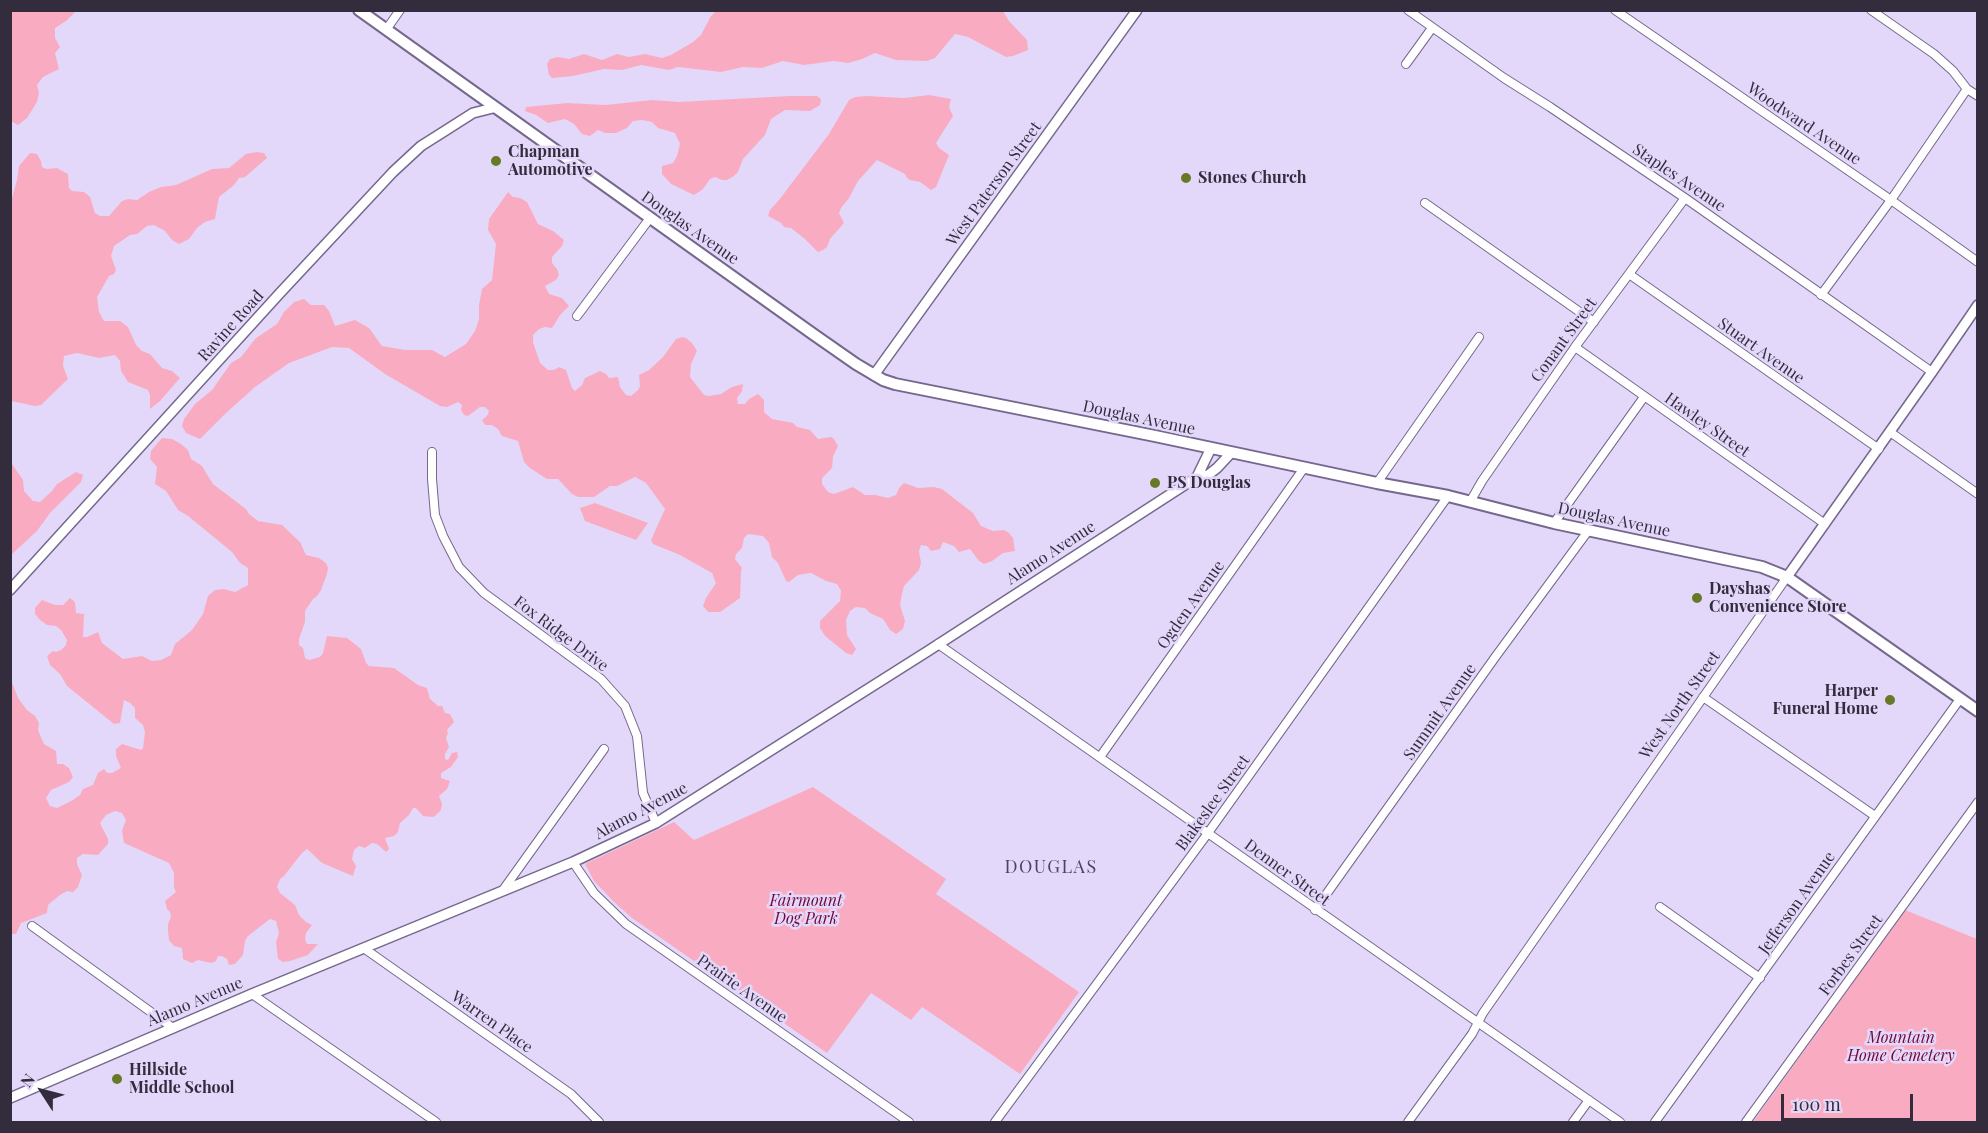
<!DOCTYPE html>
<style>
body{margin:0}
#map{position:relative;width:1988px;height:1133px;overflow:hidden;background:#e4d8fa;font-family:"Playfair Display",serif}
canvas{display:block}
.frame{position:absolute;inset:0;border:12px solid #322c3d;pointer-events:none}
.north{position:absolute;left:12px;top:1061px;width:60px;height:60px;-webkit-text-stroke:4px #e4d8fa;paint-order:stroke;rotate:306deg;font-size:16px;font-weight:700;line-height:24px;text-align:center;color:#322c3d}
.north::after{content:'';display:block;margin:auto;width:21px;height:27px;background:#322c3d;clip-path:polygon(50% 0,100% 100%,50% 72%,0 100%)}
.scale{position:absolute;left:1781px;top:1094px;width:132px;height:27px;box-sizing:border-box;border:3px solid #322c3d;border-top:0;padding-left:8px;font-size:18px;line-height:21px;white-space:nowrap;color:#322c3d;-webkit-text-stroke:4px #e4d8fa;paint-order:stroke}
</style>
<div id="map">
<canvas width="1988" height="1133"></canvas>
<div class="frame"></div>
<div class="north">N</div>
<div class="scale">100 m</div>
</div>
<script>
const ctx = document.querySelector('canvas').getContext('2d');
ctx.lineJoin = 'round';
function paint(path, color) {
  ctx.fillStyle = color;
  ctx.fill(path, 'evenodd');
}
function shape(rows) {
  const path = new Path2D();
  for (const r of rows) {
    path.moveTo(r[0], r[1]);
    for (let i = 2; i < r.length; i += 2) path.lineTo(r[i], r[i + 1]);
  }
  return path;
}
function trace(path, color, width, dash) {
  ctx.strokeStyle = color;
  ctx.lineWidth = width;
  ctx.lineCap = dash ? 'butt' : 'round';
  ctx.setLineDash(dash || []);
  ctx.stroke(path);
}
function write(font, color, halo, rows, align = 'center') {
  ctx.font = font + ' "Playfair Display",serif';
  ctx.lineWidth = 5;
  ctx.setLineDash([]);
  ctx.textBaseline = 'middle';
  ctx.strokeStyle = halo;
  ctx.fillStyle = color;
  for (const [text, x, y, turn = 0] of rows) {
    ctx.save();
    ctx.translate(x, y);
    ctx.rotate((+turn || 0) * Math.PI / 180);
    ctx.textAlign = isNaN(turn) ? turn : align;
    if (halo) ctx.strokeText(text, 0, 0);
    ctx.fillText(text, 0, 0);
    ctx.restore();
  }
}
paint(shape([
 [717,10,1003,11,1009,21,1027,40,1028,50,1013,56,1006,57,968,37,955,34,935,58,927,61,896,60,875,53,862,59,848,63,834,61,804,65,783,61,762,68,743,67,721,72,678,67,669,70,641,65,622,70,604,69,573,76,552,78,549,75,547,64,550,59,558,57,569,59,584,54,602,60,617,54,629,57,645,54,662,58,671,55,693,42,701,35,711,16],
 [10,11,76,11,66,21,55,28,55,38,60,47,55,53,59,69,43,77,37,85,39,93,37,102,27,118,18,125,11,121],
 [929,95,951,99,949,107,953,116,936,143,939,148,949,155,936,187,931,190,920,182,910,180,907,178,905,174,877,160,858,181,849,198,841,208,839,213,844,223,830,239,827,247,823,250,818,252,805,239,791,228,784,227,781,223,768,216,770,210,779,200,829,134,849,100,855,97,867,96,904,98],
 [789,96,817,96,821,99,820,105,810,111,785,110,771,119,765,135,743,159,738,172,734,176,727,180,722,180,715,177,710,179,703,189,694,195,671,184,662,174,662,166,673,163,677,156,680,144,675,133,658,128,652,122,642,120,633,121,627,128,616,133,605,133,598,130,590,136,582,134,574,124,565,119,548,123,536,115,525,111,526,107,567,103,606,105,652,100,679,102],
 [257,152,264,153,267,158,245,177,239,178,234,185,219,197,215,219,205,222,197,228,189,239,179,244,172,240,165,231,154,225,147,226,137,234,130,235,114,246,111,256,116,270,114,274,109,276,97,297,99,312,104,321,120,321,128,327,136,345,142,351,150,354,162,368,172,371,180,378,160,401,150,409,150,395,148,390,128,382,121,371,120,361,115,355,99,358,77,353,64,356,63,366,68,379,41,405,35,406,11,401,11,202,17,180,19,166,30,153,37,154,41,161,42,167,46,169,57,168,68,174,69,188,72,191,84,192,90,197,95,213,100,216,109,216,122,201,128,199,137,200,149,192,161,187,176,185,212,169,229,168,246,154],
 [508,192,513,197,520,198,527,202,538,224,553,231,564,240,562,246,552,257,552,263,557,269,559,275,556,280,545,286,549,294,562,298,569,306,560,315,552,328,545,327,539,329,533,335,533,342,540,363,548,370,554,370,559,367,566,370,572,388,575,391,582,385,585,378,600,371,606,374,609,378,618,377,620,387,626,395,631,396,638,390,640,386,639,375,649,370,663,357,676,339,682,337,686,338,692,343,697,351,691,364,690,377,704,395,709,396,721,394,732,387,743,384,742,391,737,398,738,404,745,404,749,399,758,394,764,400,764,412,772,419,793,423,797,427,810,430,818,439,831,437,834,439,838,446,833,457,832,468,822,478,822,484,828,492,834,494,853,487,865,495,875,495,888,498,896,495,899,488,904,483,918,488,934,487,942,489,973,513,981,526,993,531,1004,530,1009,533,1013,538,1015,551,1003,553,992,561,984,564,979,561,970,549,959,552,954,546,943,542,940,549,931,551,927,546,921,545,919,551,921,563,919,570,904,586,902,594,900,605,905,621,903,629,896,634,890,630,883,619,870,613,865,608,856,607,850,611,846,620,847,635,856,649,852,655,846,653,825,636,820,628,820,621,840,601,841,591,837,584,826,581,811,573,798,575,789,582,786,581,778,563,772,557,769,543,763,536,748,534,744,538,742,548,736,554,735,559,742,568,741,572,740,598,720,612,708,612,703,606,706,598,716,583,712,573,680,555,653,544,651,540,665,509,646,483,635,477,617,486,610,486,594,497,578,497,572,494,558,479,547,479,530,468,524,462,518,441,502,436,498,429,492,425,485,425,482,420,487,416,489,411,485,407,480,407,468,416,464,415,461,410,462,405,458,402,447,407,440,406,385,374,349,348,332,347,289,363,255,387,225,414,200,439,186,433,182,426,184,419,195,404,212,390,231,363,241,357,256,338,277,324,284,312,294,302,304,299,311,305,324,305,329,311,335,326,355,320,369,328,382,346,405,350,432,350,445,357,466,344,475,331,479,319,479,305,482,289,492,280,496,244,488,230,489,219],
 [162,438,172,439,181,444,188,450,191,459,202,466,213,484,246,509,249,514,258,521,282,525,300,542,306,555,319,558,326,563,328,568,327,574,321,590,317,596,313,599,305,611,305,622,299,639,299,645,303,648,305,658,309,660,320,657,323,653,327,636,347,638,361,649,366,663,369,666,394,668,418,685,427,688,430,699,438,706,442,706,445,713,450,714,454,722,447,730,448,733,446,738,449,747,445,754,445,759,448,760,452,753,457,752,458,757,451,767,441,773,441,778,450,781,447,789,439,796,442,804,441,810,436,815,433,817,423,816,416,808,413,808,409,815,400,823,398,832,394,836,385,838,389,849,386,852,377,844,372,843,365,848,359,846,354,850,352,859,356,866,353,876,322,863,307,849,302,853,284,876,280,879,277,887,280,893,295,905,299,915,306,922,312,925,306,933,305,939,307,944,318,944,308,955,290,961,283,962,278,959,276,942,279,933,276,921,270,919,248,936,245,941,243,955,235,964,229,965,227,959,222,956,218,956,216,961,211,963,198,960,192,963,183,959,182,948,174,946,169,940,168,931,168,924,171,917,170,912,167,909,165,901,176,892,174,888,174,873,169,863,124,843,122,831,126,820,122,813,115,811,106,815,100,823,108,839,108,844,98,855,83,854,77,858,77,864,82,875,78,887,73,892,67,891,60,895,48,905,47,913,21,923,16,934,11,934,11,680,18,698,27,710,35,716,39,723,38,730,44,744,56,751,57,764,63,764,69,768,73,777,69,782,51,790,46,798,50,806,57,808,73,800,80,795,83,789,93,785,98,773,104,769,107,773,112,773,121,768,116,756,116,749,122,744,141,750,143,748,145,732,143,725,135,718,135,708,130,703,124,700,120,723,114,724,67,686,60,674,50,665,47,656,53,651,56,652,61,650,66,645,67,640,61,630,56,626,47,625,40,620,35,614,35,608,42,600,55,605,63,605,70,598,75,602,76,613,84,614,83,637,87,637,98,632,102,643,123,659,142,656,152,661,161,660,171,655,175,644,192,630,203,614,208,596,215,590,224,589,235,592,248,585,248,568,240,563,232,552,188,516,178,510,166,491,155,484,157,467,150,459,151,451],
 [10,461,23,480,24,491,33,501,40,502,52,491,57,484,76,472,83,475,81,482,50,513,37,531,11,555],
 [595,503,648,523,636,540,585,521,580,508],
 [813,787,946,879,936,894,1079,992,1020,1074,922,1007,911,1020,871,993,827,1053,632,918,614,902,594,881,585,864,674,822,694,840],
 [1905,910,1977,939,1977,1122,1753,1122]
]), '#f9acc1');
const minor = shape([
 [1408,10,1504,78,1550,107,1685,198,1932,372],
 [1615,10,1891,200,1978,262],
 [1871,10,1934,54,1953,71,1967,89,1978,96],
 [386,30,400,10],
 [1406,64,1432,28],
 [1425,203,1594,322],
 [1629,274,1879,449],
 [1821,295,1891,200,1967,89],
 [577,316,650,218],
 [1575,347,1825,524],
 [1890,432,1978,494],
 [432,452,432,479,435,515,443,536,459,567,484,593,601,679,625,706,637,736,643,793,656,823],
 [1377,483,1479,337],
 [1470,502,1482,481,1575,347,1685,198],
 [1554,523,1644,397],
 [938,644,1620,1122],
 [1703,697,1875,816],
 [1100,757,1304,468],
 [573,862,594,893,626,924,909,1122],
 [503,890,604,749],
 [1660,907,1760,978],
 [1315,910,1496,656,1588,531],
 [32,926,173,1028],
 [365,949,571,1094,599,1122],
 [252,994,436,1122],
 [995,1122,1208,833,1448,496],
 [1408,1122,1472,1034,1483,1013,1787,577],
 [1573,1122,1589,1100],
 [1655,1122,1960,699],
 [1746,1122,1978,802]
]);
const tertiary = shape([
 [874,375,1137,10],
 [1197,477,1211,448],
 [1787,577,1932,372,1978,305],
 [10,590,280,293,393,172,421,146,440,134,473,113,493,108],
 [10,1098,252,994,573,862,656,823,928,651,1197,477,1208,475,1217,468,1231,453]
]);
const secondary = shape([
 [359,10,813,334,856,364,883,380,895,384,1155,436,1377,483,1448,496,1554,523,1762,567,1787,577,1978,711]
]);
trace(minor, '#75678d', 10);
trace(tertiary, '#75678d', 12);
trace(secondary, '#75678d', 14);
trace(minor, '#fff', 8);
trace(tertiary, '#fff', 9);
trace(secondary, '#fff', 10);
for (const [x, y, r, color] of [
 [496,161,6,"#667929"],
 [1186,178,6,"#667929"],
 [1155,483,6,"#667929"],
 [1697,598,6,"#667929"],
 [1890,700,6,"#667929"],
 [117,1079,6,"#667929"]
]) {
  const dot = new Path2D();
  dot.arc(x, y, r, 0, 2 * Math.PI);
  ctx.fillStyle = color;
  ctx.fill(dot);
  trace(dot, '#e4d8fa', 2);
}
write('16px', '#322c3d', '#e4d8fa', [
 ["Woodward Avenue",1804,124,34],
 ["Staples Avenue",1679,178,34],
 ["West Paterson Street",994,184,-54],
 ["Douglas Avenue",690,228,35],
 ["Ravine Road",231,326,-48],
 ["Conant Street",1564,340,-54],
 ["Stuart Avenue",1761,351,35],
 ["Douglas Avenue",1139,418,12],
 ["Hawley Street",1707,425,35],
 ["Douglas Avenue",1614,520,12],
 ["Alamo Avenue",1051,553,-33],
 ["Ogden Avenue",1191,605,-55],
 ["Fox Ridge Drive",561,634,37],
 ["West North Street",1680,705,-55],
 ["Summit Avenue",1440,712,-55],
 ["Blakeslee Street",1213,803,-54],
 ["Alamo Avenue",641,811,-28],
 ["Denner Street",1287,873,36],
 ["Jefferson Avenue",1797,903,-55],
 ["Forbes Street",1851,955,-54],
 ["Prairie Avenue",742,989,35],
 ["Alamo Avenue",195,1002,-23],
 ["Warren Place",492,1022,35]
]);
write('bold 16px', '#322c3d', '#e4d8fa', [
 ["Chapman",508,152],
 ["Automotive",508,170],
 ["Stones Church",1198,178],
 ["PS Douglas",1167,483],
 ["Dayshas",1709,589],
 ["Convenience Store",1709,607],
 ["Harper",1878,691,"right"],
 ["Funeral Home",1878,709,"right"],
 ["Hillside",129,1070],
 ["Middle School",129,1088]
], 'left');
write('italic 16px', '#710638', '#e4d8fa', [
 ["Fairmount",806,901],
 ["Dog Park",806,919],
 ["Mountain",1901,1038],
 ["Home Cemetery",1901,1056]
]);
ctx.letterSpacing = '1.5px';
write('18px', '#4f4165', '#e4d8fa', [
 ["DOUGLAS",1051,867]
]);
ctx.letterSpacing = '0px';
</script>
